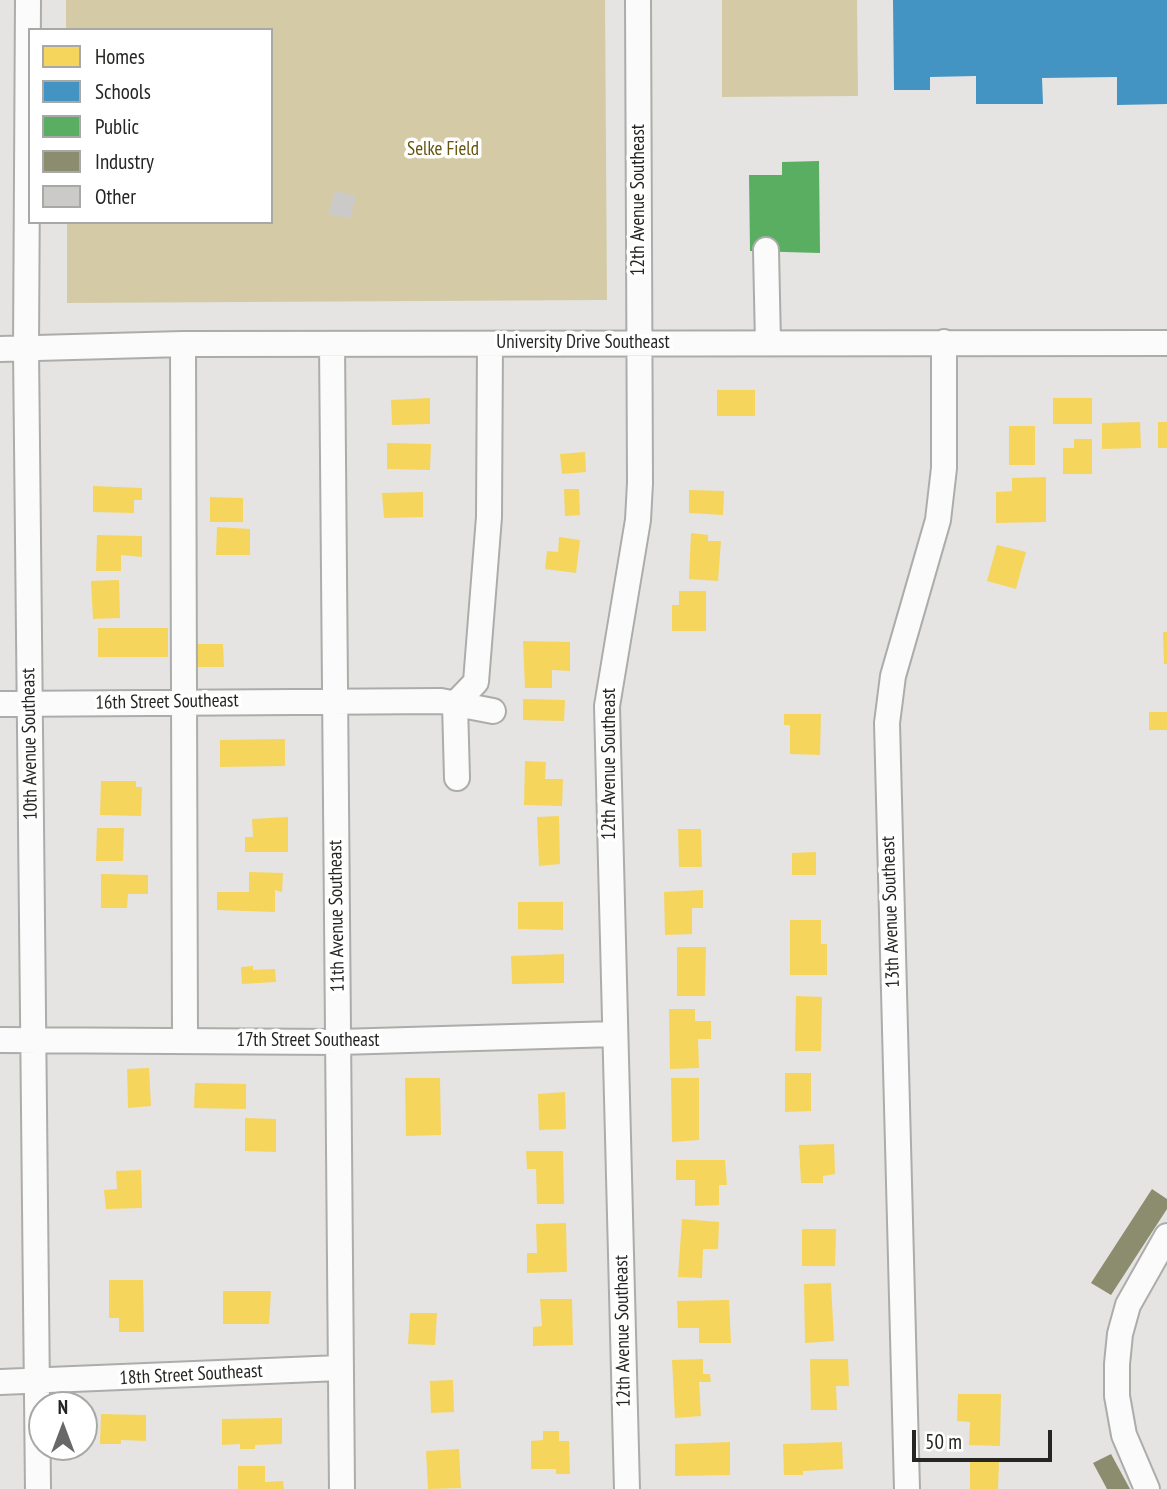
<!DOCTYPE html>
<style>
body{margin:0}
#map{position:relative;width:1167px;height:1489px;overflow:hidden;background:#e5e4e2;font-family:"PT Sans Narrow",sans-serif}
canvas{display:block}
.legend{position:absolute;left:28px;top:28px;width:245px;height:196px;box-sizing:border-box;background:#fff;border:2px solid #a8a8a7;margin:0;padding:9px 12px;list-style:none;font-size:21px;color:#252523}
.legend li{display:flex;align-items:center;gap:14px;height:35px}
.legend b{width:35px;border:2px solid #a8a8a7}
.north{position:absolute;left:28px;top:1391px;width:70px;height:70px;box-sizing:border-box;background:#fff;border:2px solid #a8a8a7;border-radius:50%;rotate:0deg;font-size:19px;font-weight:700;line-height:28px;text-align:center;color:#252523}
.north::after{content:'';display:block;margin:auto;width:24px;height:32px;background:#686866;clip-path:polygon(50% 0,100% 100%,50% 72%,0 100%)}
.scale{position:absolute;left:912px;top:1430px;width:140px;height:32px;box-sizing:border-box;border:4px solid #252523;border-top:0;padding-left:9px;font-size:21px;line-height:24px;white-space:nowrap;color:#252523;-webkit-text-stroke:5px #fff;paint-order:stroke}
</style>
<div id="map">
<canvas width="1167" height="1489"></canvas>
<ul class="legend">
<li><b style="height:19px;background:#f6d55c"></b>Homes</li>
<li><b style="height:19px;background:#4393c3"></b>Schools</li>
<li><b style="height:19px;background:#5aae61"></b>Public</li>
<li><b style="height:19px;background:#8c8c6e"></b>Industry</li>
<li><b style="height:19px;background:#cbcac9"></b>Other</li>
</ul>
<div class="north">N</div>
<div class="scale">50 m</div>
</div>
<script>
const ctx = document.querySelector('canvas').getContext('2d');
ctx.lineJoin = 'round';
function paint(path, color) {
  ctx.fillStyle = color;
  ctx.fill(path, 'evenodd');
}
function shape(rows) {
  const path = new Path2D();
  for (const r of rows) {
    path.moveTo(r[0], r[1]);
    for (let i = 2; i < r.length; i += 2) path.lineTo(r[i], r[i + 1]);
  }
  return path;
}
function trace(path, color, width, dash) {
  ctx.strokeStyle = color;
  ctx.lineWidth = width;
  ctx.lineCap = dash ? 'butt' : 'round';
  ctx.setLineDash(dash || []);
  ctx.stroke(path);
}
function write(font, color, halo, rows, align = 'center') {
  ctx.font = font + ' "PT Sans Narrow",sans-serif';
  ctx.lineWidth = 7;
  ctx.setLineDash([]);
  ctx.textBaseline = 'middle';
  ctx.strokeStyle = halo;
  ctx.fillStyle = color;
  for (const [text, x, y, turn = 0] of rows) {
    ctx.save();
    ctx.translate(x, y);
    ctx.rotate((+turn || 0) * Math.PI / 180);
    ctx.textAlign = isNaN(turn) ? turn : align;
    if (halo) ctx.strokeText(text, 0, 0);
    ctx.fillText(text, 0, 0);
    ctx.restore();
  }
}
paint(shape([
 [66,0,605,0,607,300,67,303,67,222,271,222,271,30,66,30],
 [722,0,857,0,858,96,722,97]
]), '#d4cba6');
paint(shape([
 [717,390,755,390,755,416,717,416],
 [430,398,430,424,392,425,391,400],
 [1053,398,1092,398,1092,424,1053,424],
 [1140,422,1141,448,1102,449,1102,423],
 [1158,422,1167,422,1167,448,1158,448],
 [1009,426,1035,426,1035,465,1009,465],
 [1074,439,1092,439,1092,474,1063,474,1063,448,1074,448],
 [387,443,431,444,430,470,387,469],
 [585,452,586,472,562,474,560,454],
 [1046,477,1046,522,996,523,996,492,1012,491,1012,478],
 [93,486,142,488,142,500,134,500,134,513,93,512],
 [564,489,579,489,580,515,565,516],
 [689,490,724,491,723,515,689,513],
 [423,492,423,517,384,518,382,493],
 [210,497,243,498,243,522,210,522],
 [217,527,250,529,250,555,216,555],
 [691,533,708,535,708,541,721,541,718,581,689,579],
 [97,535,142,536,142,557,121,555,121,571,96,571],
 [559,537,580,540,576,573,545,569,547,551,558,552],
 [997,545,1026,552,1016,589,987,581],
 [119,580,120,618,93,619,91,581],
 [679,591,706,591,706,631,672,631,672,605,679,605],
 [98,628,168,628,168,657,98,657],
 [1163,632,1167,632,1167,664,1164,664],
 [523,641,570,642,570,671,552,670,552,688,525,688],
 [194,644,223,644,224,667,194,667],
 [523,699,565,700,564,721,523,720],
 [1149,712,1167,712,1167,730,1149,730],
 [784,714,821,714,820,755,790,754,790,725,784,725],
 [285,739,285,766,220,767,220,740],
 [525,761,546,762,545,779,563,779,562,806,524,805],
 [101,781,136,781,136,787,142,787,141,816,100,815],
 [559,816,560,864,539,866,537,817],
 [288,817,288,852,245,852,245,837,253,837,252,819],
 [97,828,124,828,123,861,96,861],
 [678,829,701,829,702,867,679,867],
 [816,852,816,875,792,875,792,853],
 [249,872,283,873,282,892,275,890,275,912,217,910,217,892,249,892],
 [101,874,148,875,148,894,128,894,127,908,101,908],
 [703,890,703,908,692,908,692,934,665,935,664,892],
 [518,902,563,902,563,930,518,929],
 [790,920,821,920,821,944,827,944,827,975,790,975],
 [677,947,706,947,705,996,677,996],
 [564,954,564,983,512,984,511,956],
 [253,966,253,970,275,969,276,982,242,984,241,967],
 [796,996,822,997,821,1051,795,1051],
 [669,1009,695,1009,695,1021,711,1021,711,1039,698,1039,699,1068,670,1069],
 [149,1068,151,1106,128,1108,127,1069],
 [785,1073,811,1073,811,1111,785,1112],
 [405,1078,440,1078,441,1135,406,1136],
 [671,1078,699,1078,699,1140,672,1142],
 [195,1083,246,1084,246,1109,194,1108],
 [565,1092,566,1129,539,1130,538,1094],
 [245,1118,276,1119,276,1152,245,1151],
 [834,1144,835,1174,823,1176,823,1183,801,1183,799,1145],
 [526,1151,563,1151,564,1204,537,1204,536,1169,527,1169],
 [676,1160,725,1160,727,1185,719,1185,719,1205,695,1206,695,1180,676,1180],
 [141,1170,142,1208,106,1209,104,1190,117,1189,116,1171],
 [682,1219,719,1222,718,1249,703,1249,702,1278,678,1277],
 [566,1223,567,1272,527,1273,527,1253,537,1253,536,1224],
 [802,1229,836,1229,835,1266,802,1266],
 [109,1280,143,1280,144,1332,119,1332,119,1318,109,1318],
 [831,1283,834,1341,805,1343,804,1284],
 [223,1291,271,1291,269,1324,223,1324],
 [540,1299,572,1299,573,1345,533,1346,533,1327,542,1326],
 [729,1300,731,1343,699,1343,699,1328,678,1328,677,1301],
 [410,1313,437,1313,435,1345,408,1344],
 [703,1359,703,1374,710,1374,711,1382,699,1382,701,1416,675,1418,672,1360],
 [810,1359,848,1359,849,1386,836,1386,837,1410,811,1410],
 [453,1380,454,1412,431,1413,430,1381],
 [958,1394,1001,1394,1000,1446,969,1445,970,1422,957,1421],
 [101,1414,146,1415,146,1441,121,1440,121,1444,100,1444],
 [282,1418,282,1444,255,1445,255,1449,240,1449,240,1444,222,1445,222,1419],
 [543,1431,559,1431,559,1441,569,1441,570,1474,556,1474,556,1469,531,1469,531,1441,543,1440],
 [730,1442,730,1475,675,1476,675,1444],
 [842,1442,843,1469,803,1471,803,1475,784,1475,783,1444],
 [459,1449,461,1488,428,1489,426,1451],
 [970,1461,999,1461,998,1489,970,1489],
 [238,1466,265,1466,265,1482,283,1481,284,1489,238,1489]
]), '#f6d55c');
paint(shape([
 [893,0,1167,0,1167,104,1117,105,1117,77,1042,78,1043,104,976,104,976,76,930,77,930,90,894,90]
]), '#4393c3');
paint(shape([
 [819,161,820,253,750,251,749,175,782,175,782,162]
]), '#5aae61');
paint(shape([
 [1152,1189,1167,1199,1167,1209,1111,1295,1091,1283],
 [1111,1454,1130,1489,1107,1489,1093,1463]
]), '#8c8c6e');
paint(shape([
 [335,191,356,196,350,219,328,214]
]), '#cbcac9');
const minor = shape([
 [28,0,26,349,38,1489],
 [766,250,768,343],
 [183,344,185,1041],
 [332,344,342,1489],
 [0,349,183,344,1167,343],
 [0,704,441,701,493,711],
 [457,778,455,704,476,682,489,517,490,344],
 [0,1040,339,1042,615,1034],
 [0,1382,340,1368],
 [627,1489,607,706,638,520,640,483,638,0],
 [907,1489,887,723,893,676,938,520,944,468,944,342],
 [1147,1489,1124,1435,1117,1396,1117,1364,1120,1334,1128,1305,1167,1236]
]);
trace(minor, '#acacaa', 28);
trace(minor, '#fbfbfb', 24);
write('19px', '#65540a', '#fff', [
 ["Selke Field",443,150]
]);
write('19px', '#252523', '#fff', [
 ["12th Avenue Southeast",639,200,-90],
 ["University Drive Southeast",583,343],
 ["16th Street Southeast",167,702,-1],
 ["10th Avenue Southeast",30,744,-91],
 ["12th Avenue Southeast",610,764,-90],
 ["13th Avenue Southeast",891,912,-92],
 ["11th Avenue Southeast",337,916,-91],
 ["17th Street Southeast",308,1041],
 ["12th Avenue Southeast",623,1331,-91],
 ["18th Street Southeast",191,1375,-3]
]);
</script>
